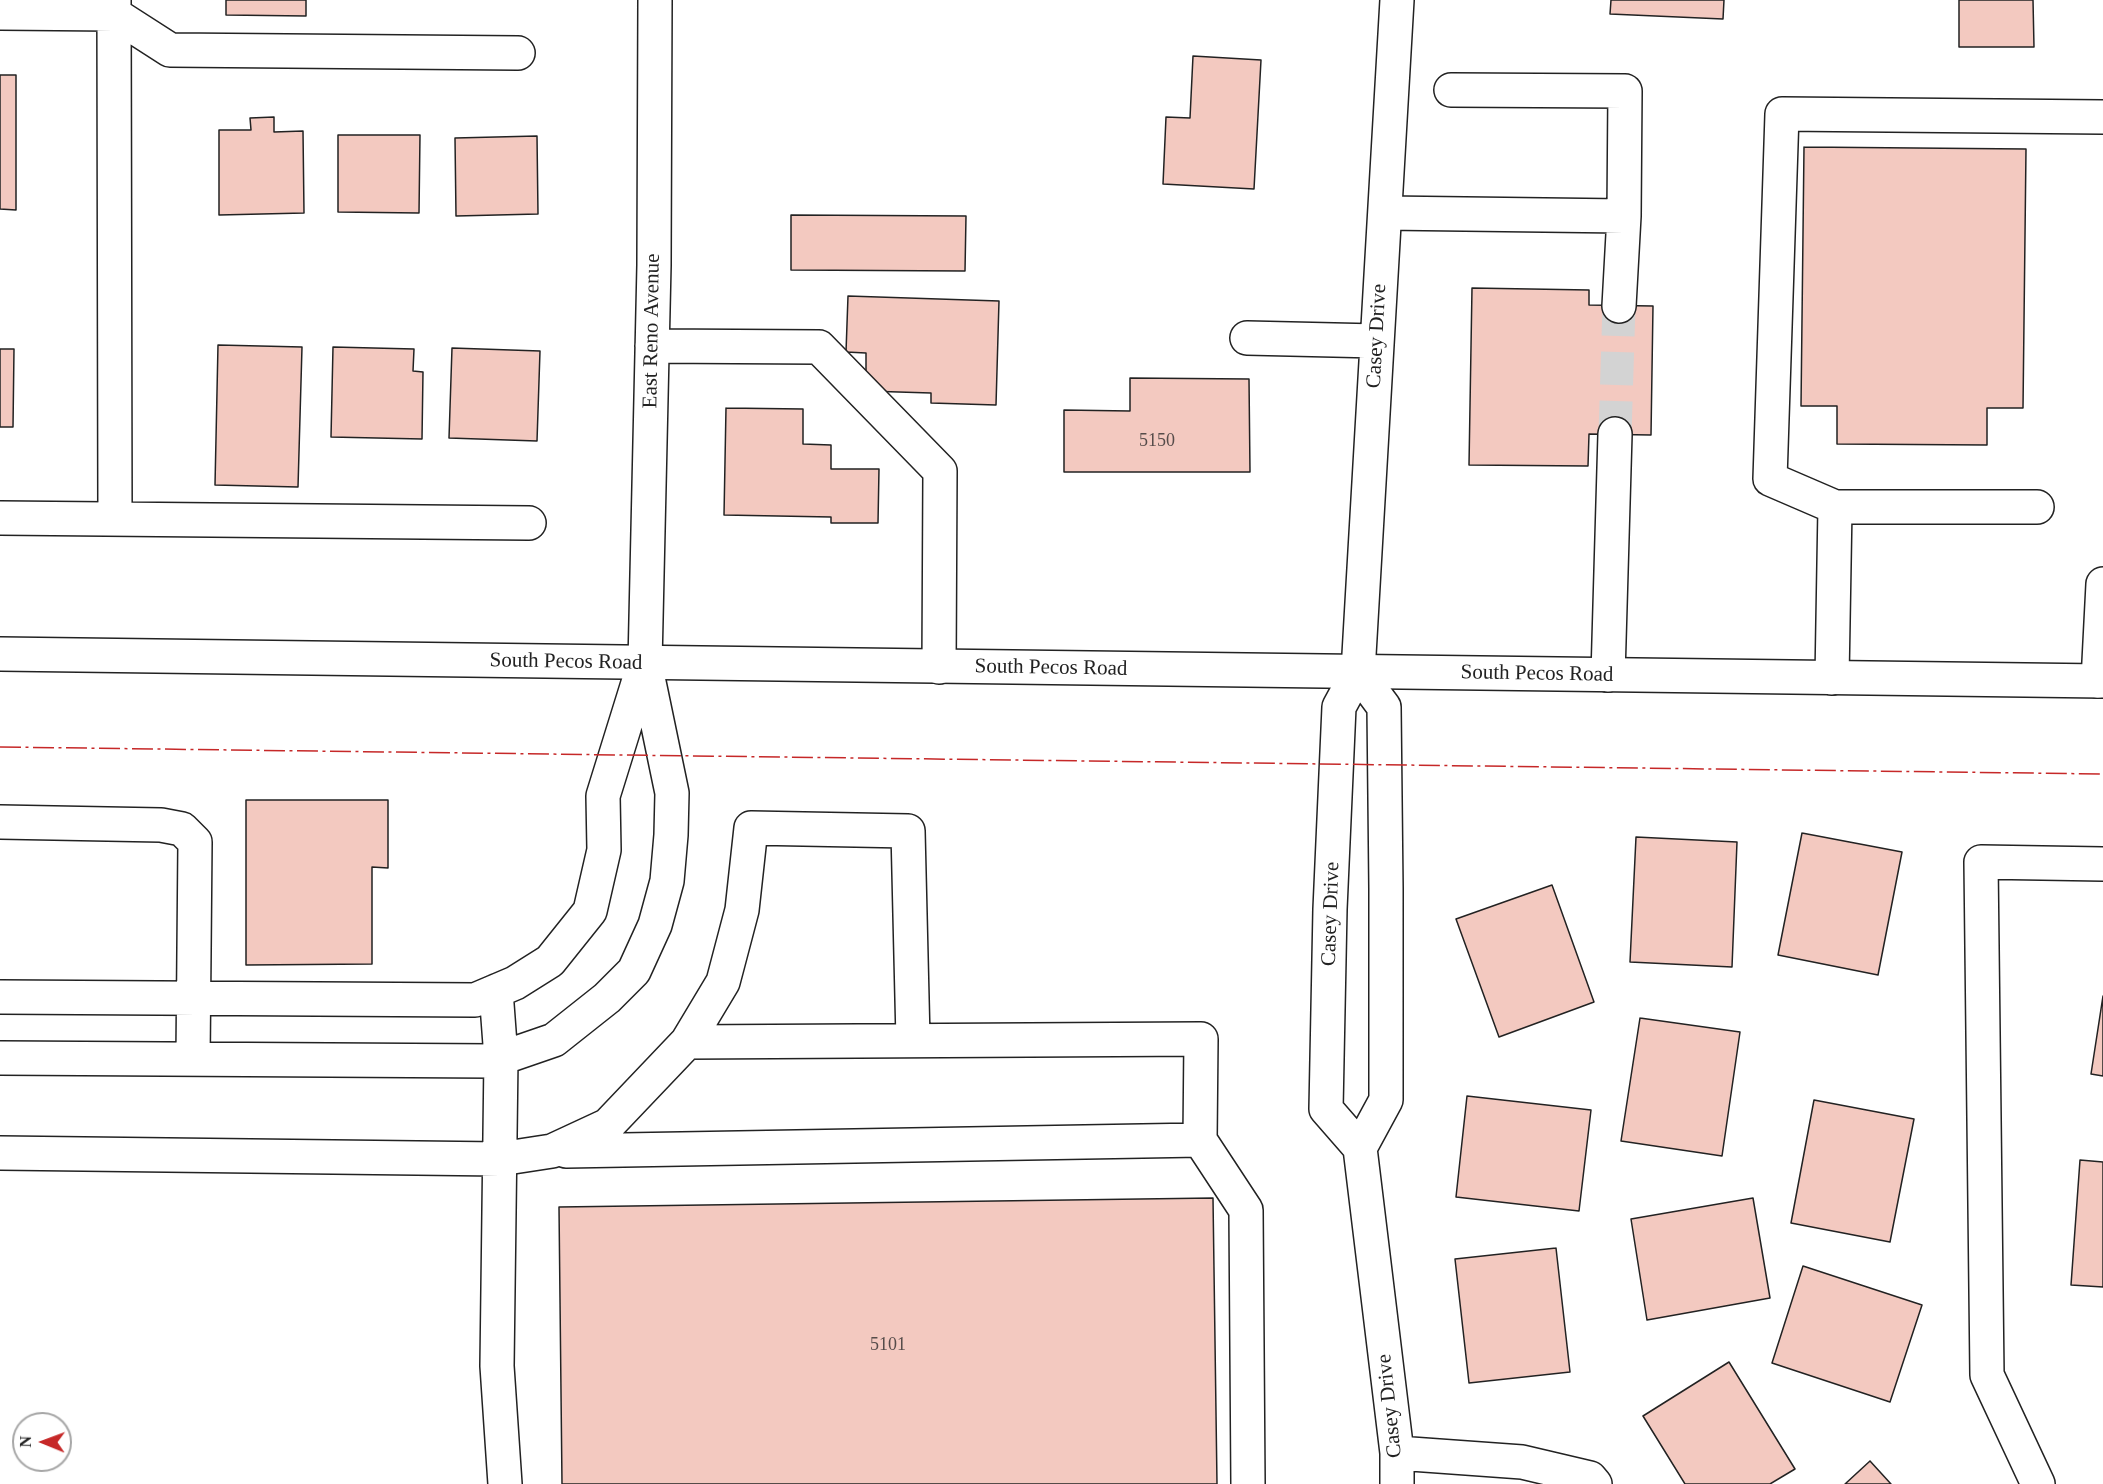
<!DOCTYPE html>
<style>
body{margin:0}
#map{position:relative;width:2103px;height:1484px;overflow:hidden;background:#fff;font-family:Georgia,serif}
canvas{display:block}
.north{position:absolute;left:12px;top:1412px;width:60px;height:60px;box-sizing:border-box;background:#fff;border:2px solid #a7a7a7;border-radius:50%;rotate:271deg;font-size:16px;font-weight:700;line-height:24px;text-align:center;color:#222}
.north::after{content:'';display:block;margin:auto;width:21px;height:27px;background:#c62828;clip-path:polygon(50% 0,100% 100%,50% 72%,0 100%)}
</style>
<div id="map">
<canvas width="2103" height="1484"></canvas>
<div class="north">N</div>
</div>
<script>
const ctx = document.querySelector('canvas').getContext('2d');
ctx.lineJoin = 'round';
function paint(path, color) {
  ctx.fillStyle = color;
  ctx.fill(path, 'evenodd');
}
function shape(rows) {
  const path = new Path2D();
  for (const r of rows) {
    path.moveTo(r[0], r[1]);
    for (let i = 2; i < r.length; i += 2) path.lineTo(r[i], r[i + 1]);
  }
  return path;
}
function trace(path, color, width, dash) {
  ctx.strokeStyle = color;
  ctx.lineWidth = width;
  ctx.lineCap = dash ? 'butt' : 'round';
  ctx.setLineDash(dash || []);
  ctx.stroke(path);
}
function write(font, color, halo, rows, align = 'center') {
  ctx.font = font + ' Georgia,serif';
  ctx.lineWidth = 4.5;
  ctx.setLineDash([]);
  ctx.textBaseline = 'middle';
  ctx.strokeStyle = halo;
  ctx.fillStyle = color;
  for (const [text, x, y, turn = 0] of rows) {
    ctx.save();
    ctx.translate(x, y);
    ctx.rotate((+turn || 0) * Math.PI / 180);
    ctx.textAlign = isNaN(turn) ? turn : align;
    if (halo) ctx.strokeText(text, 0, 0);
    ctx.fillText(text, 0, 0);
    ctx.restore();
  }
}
const building = shape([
 [226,0,306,0,306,16,226,15,226,0],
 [1611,0,1724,0,1723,19,1610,14,1611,0],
 [1959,0,2033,0,2034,47,1959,47,1959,0],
 [1193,56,1261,60,1254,189,1163,184,1166,117,1190,118,1193,56],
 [0,75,16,75,16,210,0,209,0,75],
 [274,117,274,132,303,131,304,213,219,215,219,130,251,130,250,118,274,117],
 [338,135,420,135,419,213,338,212,338,135],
 [537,136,538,214,456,216,455,138,537,136],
 [1804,147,2026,149,2023,408,1987,408,1987,445,1837,444,1837,406,1801,406,1804,147],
 [791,215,966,216,965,271,791,270,791,215],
 [1472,288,1589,290,1589,305,1653,306,1651,435,1589,434,1588,466,1469,465,1472,288],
 [848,296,999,301,996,405,931,403,931,393,866,391,866,353,846,352,848,296],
 [218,345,302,347,298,487,215,485,218,345],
 [333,347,414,349,413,371,423,372,422,439,331,437,333,347],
 [452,348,540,351,537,441,449,438,452,348],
 [0,349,14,349,13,427,0,427,0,349],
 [1130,378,1249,379,1250,472,1064,472,1064,410,1130,411,1130,378],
 [726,408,803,409,803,444,831,445,831,469,879,469,878,523,831,523,831,517,724,515,726,408],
 [246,800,388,800,388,868,372,867,372,964,246,965,246,800],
 [1802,833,1902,852,1878,975,1778,955,1802,833],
 [1636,837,1737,842,1732,967,1630,962,1636,837],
 [1552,885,1594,1002,1499,1037,1456,919,1552,885],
 [2103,996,2103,1076,2091,1074,2103,996],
 [1640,1018,1740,1032,1722,1156,1621,1141,1640,1018],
 [1467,1096,1591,1110,1579,1211,1456,1197,1467,1096],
 [1814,1100,1914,1119,1890,1242,1791,1223,1814,1100],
 [2080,1160,2103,1162,2103,1287,2071,1285,2080,1160],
 [1213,1198,1217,1484,562,1484,559,1207,1213,1198],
 [1753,1198,1770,1298,1647,1320,1631,1219,1753,1198],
 [1556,1248,1570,1372,1469,1383,1455,1259,1556,1248],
 [1803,1266,1922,1305,1890,1402,1772,1363,1803,1266],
 [1729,1362,1795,1469,1770,1484,1685,1484,1643,1416,1729,1362],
 [1870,1461,1891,1484,1845,1484,1870,1461]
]);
paint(building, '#f3c9c0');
trace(building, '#222', 1.5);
trace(shape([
 [1615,434,1619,306]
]), '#d3d3d3', 33, [33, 16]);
const minor = shape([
 [114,0,115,519],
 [1397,0,1358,672,1339,707,1330,909,1326,1109,1360,1148,1397,1453,1397,1484],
 [0,13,114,14],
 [114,14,170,50,518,53],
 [1385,213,1624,216,1625,91,1451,90],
 [1619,306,1624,216],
 [1247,338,1377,341],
 [652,346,819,347,940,471,939,667],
 [1835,507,1770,479,1782,114,2103,117],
 [0,518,529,523],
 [1358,672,1384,707,1386,889,1386,1100,1360,1148],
 [1608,675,1615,434],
 [1832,678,1835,507,2037,507],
 [2098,681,2103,584],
 [0,822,161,825,182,829,195,842,193,1059],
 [496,991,501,1058,497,1366,505,1484],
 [0,997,475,1000,515,983,550,961,590,911,604,850,603,796,644,664],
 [687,1042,723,982,742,910,751,828,908,831,913,1040],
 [0,1058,493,1061,554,1040,607,998,634,971,655,925,667,881,671,835,672,793,645,663,654,265,655,0],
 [566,1151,1200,1140],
 [0,1153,500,1159,552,1151,608,1125,687,1042,1201,1039,1200,1140,1246,1210,1248,1484],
 [1397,1453,1522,1462,1590,1478,1595,1484],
 [2038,1484,1987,1375,1981,862,2103,864]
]);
const major = shape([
 [0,654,2103,681]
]);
trace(minor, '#222', 36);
trace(major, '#222', 36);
trace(minor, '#fff', 33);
trace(major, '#fff', 33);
trace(shape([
 [0,747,2103,774]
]), '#c62828', 1.5, [21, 4.5, 3, 4.5]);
write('18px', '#564c4a', null, [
 ["5150",1157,441],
 ["5101",888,1345]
]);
write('21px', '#222', '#fff', [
 ["East Reno Avenue",652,331,-89],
 ["Casey Drive",1377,336,-87],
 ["South Pecos Road",566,662,1],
 ["South Pecos Road",1051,668,1],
 ["South Pecos Road",1537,674,1],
 ["Casey Drive",1331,914,-88],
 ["Casey Drive",1390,1406,-96]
]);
</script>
